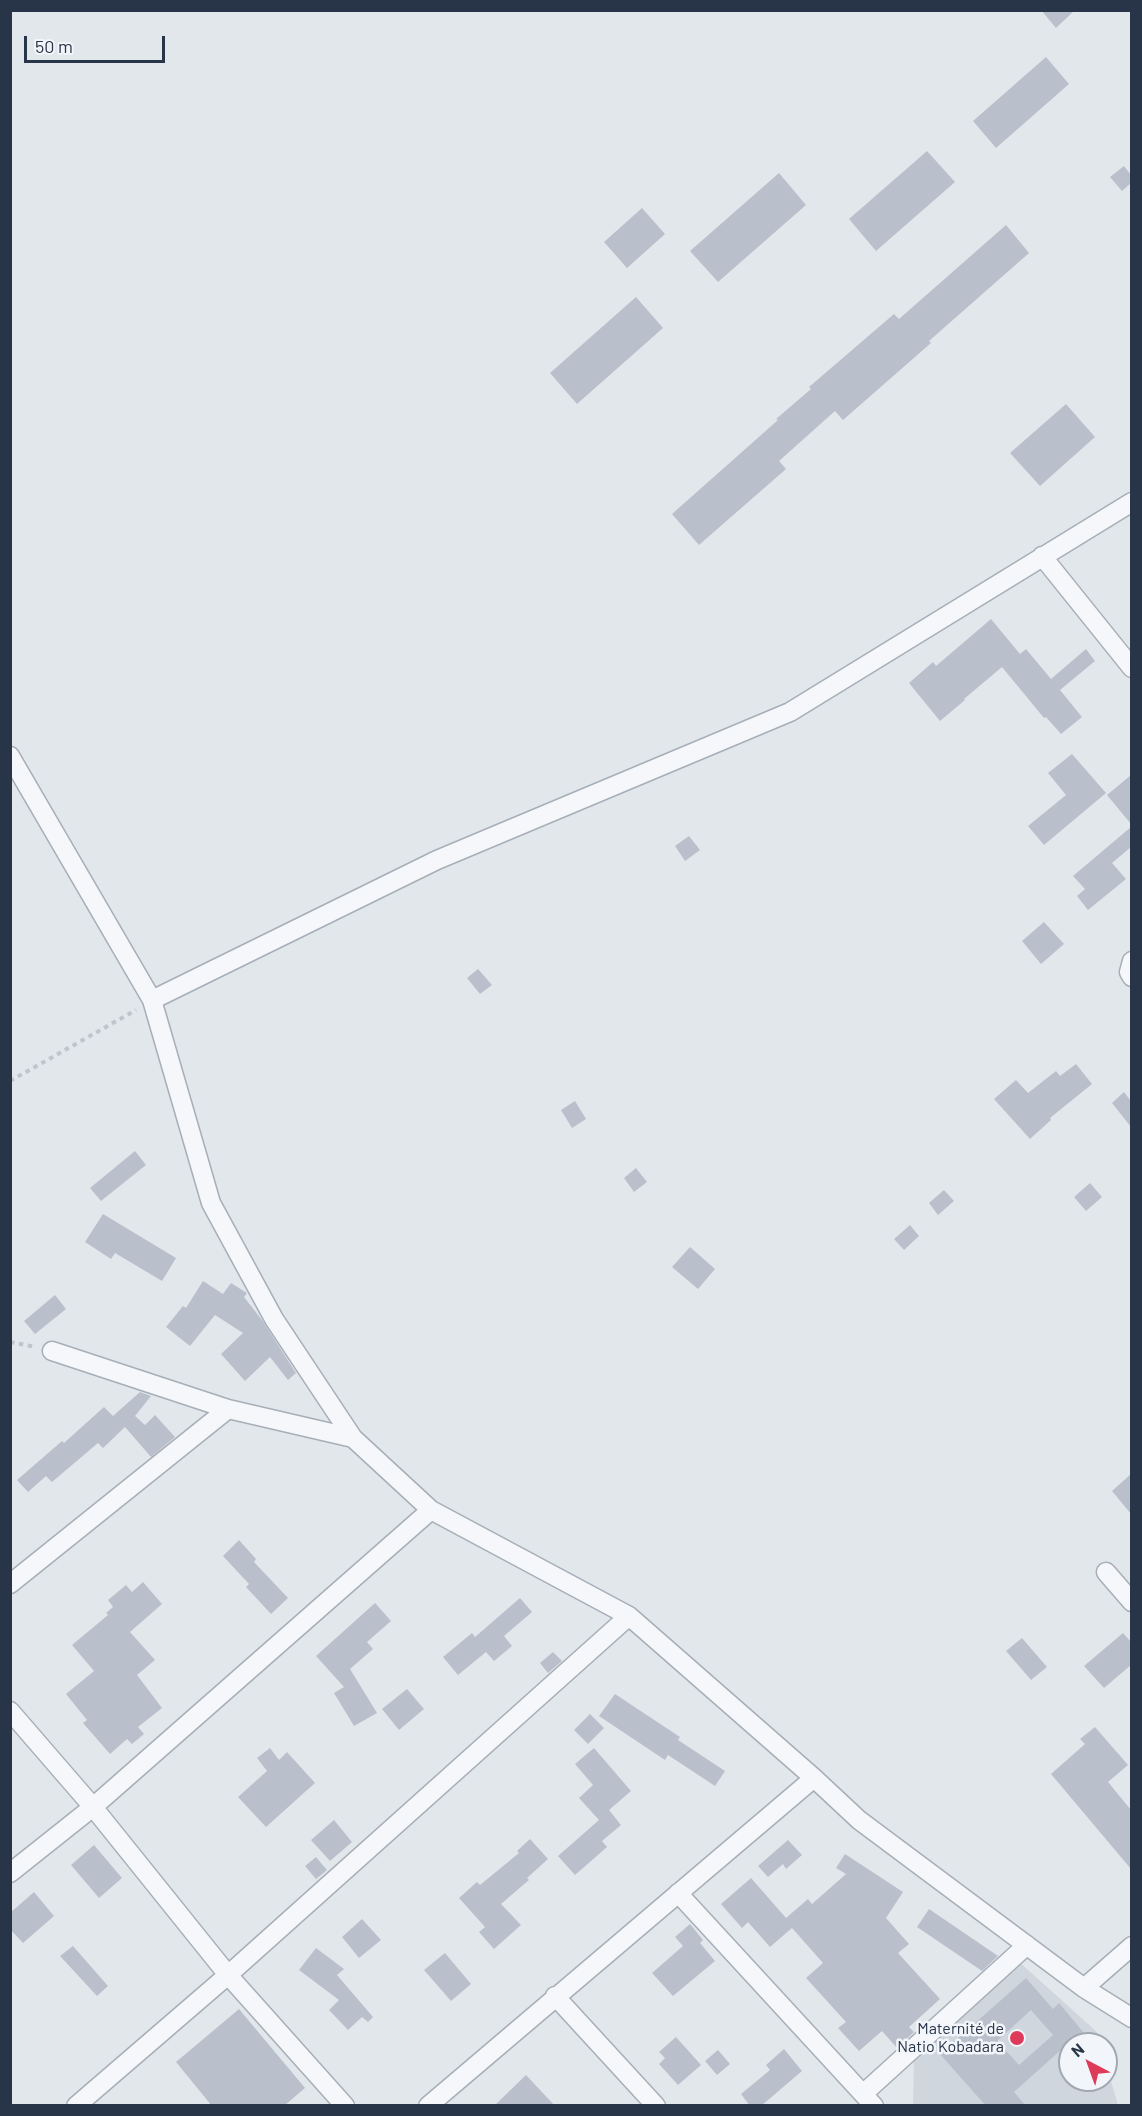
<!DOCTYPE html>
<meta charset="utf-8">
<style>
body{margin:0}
#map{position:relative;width:1142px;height:2116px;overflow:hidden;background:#e2e7ec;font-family:Barlow,sans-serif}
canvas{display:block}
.frame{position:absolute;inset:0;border:12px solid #283447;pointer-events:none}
.north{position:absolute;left:1058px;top:2032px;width:60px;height:60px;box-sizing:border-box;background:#f2f5f9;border:2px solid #a1a8b2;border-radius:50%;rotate:319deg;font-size:16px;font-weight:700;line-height:24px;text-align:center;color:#283447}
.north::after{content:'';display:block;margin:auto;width:21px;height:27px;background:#de3a5a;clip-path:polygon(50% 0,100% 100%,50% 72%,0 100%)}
.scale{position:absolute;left:24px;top:36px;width:141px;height:27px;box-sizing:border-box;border:3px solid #283447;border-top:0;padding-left:8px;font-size:18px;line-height:21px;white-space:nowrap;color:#283447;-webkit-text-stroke:4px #f2f5f9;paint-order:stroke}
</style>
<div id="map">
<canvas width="1142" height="2116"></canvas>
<div class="frame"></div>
<div class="north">N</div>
<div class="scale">50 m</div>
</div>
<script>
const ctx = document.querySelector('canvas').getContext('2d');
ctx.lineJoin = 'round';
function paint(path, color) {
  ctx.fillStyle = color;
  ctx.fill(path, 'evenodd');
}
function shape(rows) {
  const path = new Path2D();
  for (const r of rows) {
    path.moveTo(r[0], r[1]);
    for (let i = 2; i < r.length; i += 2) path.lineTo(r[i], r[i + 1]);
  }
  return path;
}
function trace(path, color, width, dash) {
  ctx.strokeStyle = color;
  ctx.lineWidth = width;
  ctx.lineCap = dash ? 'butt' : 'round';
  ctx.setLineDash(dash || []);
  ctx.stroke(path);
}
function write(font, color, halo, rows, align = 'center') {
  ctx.font = font + ' Barlow,sans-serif';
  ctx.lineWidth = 5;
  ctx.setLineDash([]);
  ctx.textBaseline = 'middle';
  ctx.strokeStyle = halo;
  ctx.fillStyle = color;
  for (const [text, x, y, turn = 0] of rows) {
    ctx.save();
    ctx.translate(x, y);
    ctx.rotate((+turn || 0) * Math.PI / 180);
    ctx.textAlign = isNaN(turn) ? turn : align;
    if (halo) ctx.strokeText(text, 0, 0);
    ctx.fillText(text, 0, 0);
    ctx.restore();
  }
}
paint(shape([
 [1017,1960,1097,2032,1100,2044,1070,2044,1070,2080,1106,2080,1106,2064,1118,2105,913,2106,914,2058]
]), '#d0d6de');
paint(shape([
 [1041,10,1075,10,1056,28],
 [1046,57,1069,84,996,148,973,121],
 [927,151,955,182,876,251,849,219],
 [1124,166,1131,175,1131,183,1122,191,1110,177],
 [779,173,806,205,718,282,690,251],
 [642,208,665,234,627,268,604,242],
 [1006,225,1029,253,929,341,931,343,843,420,835,411,779,461,786,469,699,545,672,514,778,420,776,419,811,389,809,387,894,314,899,319],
 [636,297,663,328,577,404,550,373],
 [1066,404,1095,437,1040,486,1010,453],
 [991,619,1020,654,1026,649,1051,679,1086,649,1095,661,1060,690,1082,717,1061,734,1046,717,1044,718,1002,667,964,699,965,700,940,721,909,683,933,662,936,666],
 [1072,754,1106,793,1044,845,1028,826,1066,795,1048,773],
 [1131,775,1131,824,1107,795],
 [1131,827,1131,847,1112,863,1126,879,1088,910,1077,896,1085,889,1073,876],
 [689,836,700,850,685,861,675,846],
 [1044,922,1064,944,1041,964,1022,941],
 [478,969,492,985,480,994,467,978],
 [1076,1064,1092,1084,1050,1118,1051,1120,1030,1139,994,1099,1016,1080,1028,1093,1056,1071,1060,1076],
 [1124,1092,1131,1101,1131,1127,1112,1103],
 [575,1101,586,1119,572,1128,561,1110],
 [135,1151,146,1165,101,1201,90,1188],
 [636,1168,647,1182,634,1192,624,1178],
 [1090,1183,1102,1197,1086,1211,1074,1197],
 [944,1190,954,1201,938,1215,929,1203],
 [103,1214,176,1258,162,1281,115,1253,111,1259,85,1242],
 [910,1225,919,1236,904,1250,894,1239],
 [690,1247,715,1269,698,1289,672,1267],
 [203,1281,223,1294,231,1283,247,1293,244,1297,262,1320,296,1373,288,1380,270,1357,245,1381,221,1354,243,1333,215,1315,190,1346,166,1327,183,1306,186,1308],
 [55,1295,66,1309,35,1334,24,1321],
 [140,1392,151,1396,135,1416,145,1425,155,1415,175,1437,151,1457,125,1427,103,1448,98,1443,52,1482,46,1476,28,1492,17,1480,62,1441,64,1443,104,1407,113,1416],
 [1131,1474,1131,1514,1112,1491],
 [239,1540,256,1559,254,1562,288,1598,271,1614,246,1587,249,1584,223,1556],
 [143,1582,162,1604,130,1632,155,1660,137,1675,162,1708,138,1727,144,1734,132,1744,127,1739,110,1754,83,1723,87,1720,66,1694,94,1671,72,1645,108,1615,106,1613,113,1607,108,1600,126,1585,132,1592],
 [520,1598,532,1612,504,1636,512,1646,494,1661,486,1652,458,1675,443,1657,472,1633,475,1637],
 [375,1603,391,1621,367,1642,373,1649,350,1669,377,1713,354,1726,334,1693,344,1687,316,1656],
 [1123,1633,1131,1642,1131,1665,1104,1688,1084,1666],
 [1022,1638,1047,1667,1031,1680,1006,1651],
 [553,1652,562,1661,548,1673,540,1663],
 [407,1689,424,1709,399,1730,382,1709],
 [615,1694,680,1737,678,1740,725,1771,715,1786,668,1755,665,1760,599,1716],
 [590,1714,604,1728,588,1744,574,1730],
 [1095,1727,1128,1765,1108,1782,1131,1810,1131,1869,1051,1774,1085,1744,1080,1739],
 [270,1748,279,1760,287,1752,315,1783,266,1827,238,1797,267,1771,257,1758],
 [594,1748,631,1791,609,1810,621,1825,602,1841,607,1847,575,1875,558,1856,599,1820,579,1798,593,1785,575,1764],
 [334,1820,352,1842,330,1861,311,1840],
 [530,1839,548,1859,527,1878,529,1880,501,1904,521,1925,494,1949,479,1932,485,1927,459,1898,477,1882,480,1885,519,1853,517,1851],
 [788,1840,802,1855,786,1869,783,1864,768,1877,758,1866],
 [94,1845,122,1878,99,1898,71,1865],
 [845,1854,903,1892,886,1918,909,1944,898,1953,940,1999,909,2027,914,2032,897,2048,882,2031,859,2051,838,2028,846,2022,806,1978,823,1963,792,1928,770,1947,748,1922,742,1928,721,1904,751,1878,786,1918,808,1899,812,1904,846,1874,836,1868],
 [316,1857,327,1870,316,1879,305,1866],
 [34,1892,54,1916,23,1943,10,1929,10,1913],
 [929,1909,998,1956,982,1971,917,1927],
 [362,1919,381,1940,359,1958,342,1937],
 [690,1924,703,1940,700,1943,715,1961,673,1996,652,1973,683,1946,675,1937],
 [73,1946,108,1986,97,1996,60,1956],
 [316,1948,344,1969,337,1975,373,2017,368,2022,362,2017,348,2030,329,2010,339,2000,299,1970],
 [445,1953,471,1984,451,2001,424,1970],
 [1026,1978,1053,2009,1059,2003,1084,2033,1064,2049,1063,2048,1014,2092,1026,2106,986,2106,940,2054],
 [1031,2010,1053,2035,1019,2065,997,2041],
 [239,2009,305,2088,284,2106,212,2106,176,2062],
 [676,2037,701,2065,678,2085,659,2064,665,2058,659,2052],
 [784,2049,802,2071,761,2106,750,2106,741,2094,770,2070,766,2065],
 [718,2050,730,2064,717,2075,705,2061],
 [526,2075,555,2106,494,2106]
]), '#b9c0cb');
const minor = shape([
 [1042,556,1132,668],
 [10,756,152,1000,211,1203,274,1319,353,1438,431,1510,629,1616,814,1778,859,1820,1084,1988,1132,2018],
 [1132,961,1129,972,1132,977],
 [152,1000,437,860,790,712,1132,502],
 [52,1351,228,1409,353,1438],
 [1106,1572,1132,1602],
 [10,1584,228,1409],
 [10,1711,93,1807,228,1975,345,2106],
 [10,1873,93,1807,431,1510],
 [678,1893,874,2106],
 [1084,1988,1132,1946],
 [555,1996,656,2106],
 [864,2093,1027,1945],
 [76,2106,228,1975,629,1616],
 [428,2106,814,1778]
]);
trace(minor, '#a6aeb7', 21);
trace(shape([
 [10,1081,136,1010],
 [10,1342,36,1347]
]), '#c0c4cb', 4, [4.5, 4.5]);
trace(minor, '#f6f7fa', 18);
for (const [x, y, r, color] of [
 [1017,2038,8,"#de3a5a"]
]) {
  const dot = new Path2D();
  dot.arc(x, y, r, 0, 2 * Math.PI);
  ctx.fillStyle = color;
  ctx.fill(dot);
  trace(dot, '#f2f5f9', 2);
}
write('16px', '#283447', '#f2f5f9', [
 ["Maternité de",1004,2029],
 ["Natio Kobadara",1004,2047]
], 'right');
</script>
